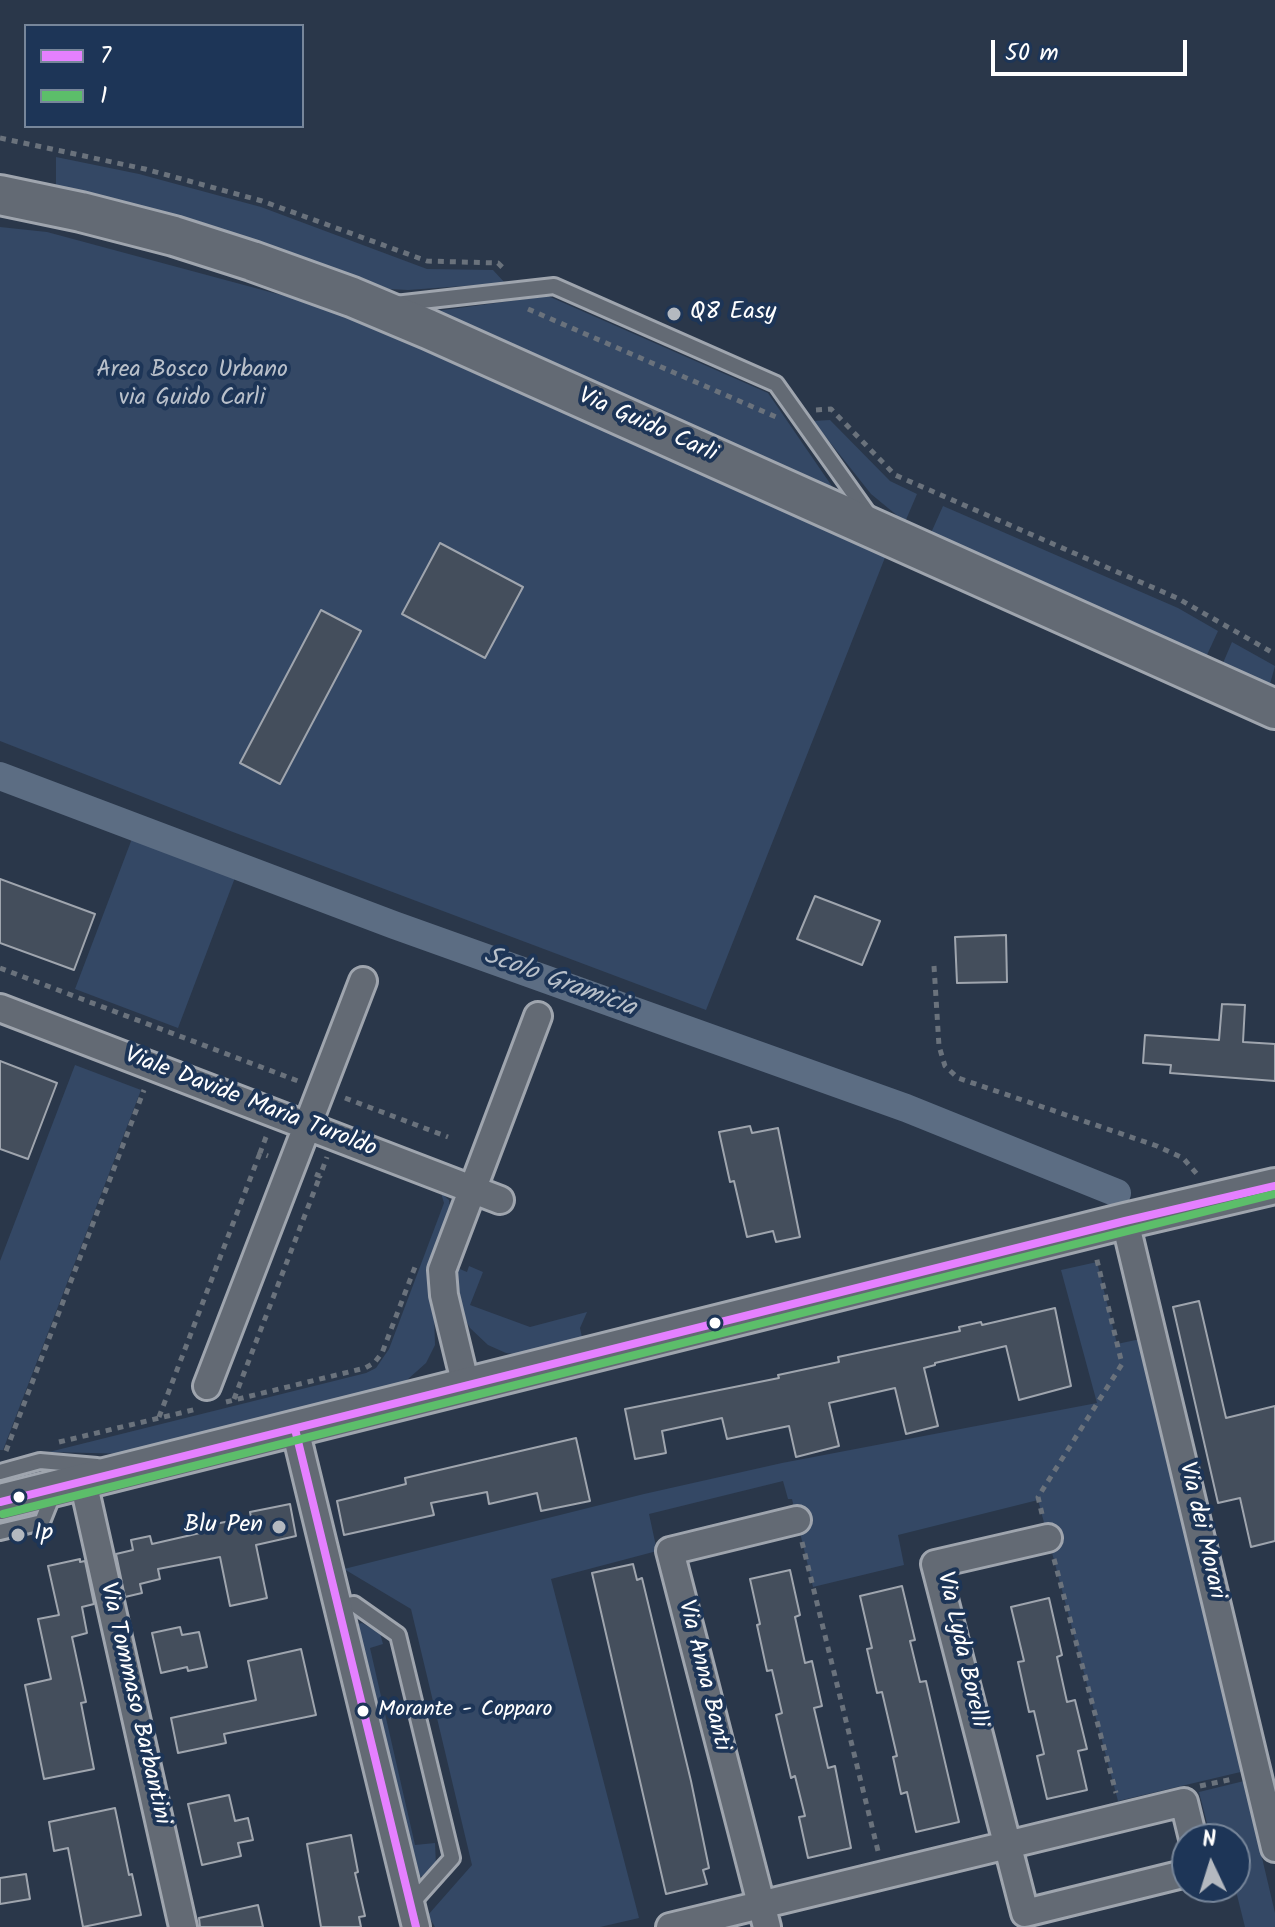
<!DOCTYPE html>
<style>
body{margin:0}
#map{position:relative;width:1275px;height:1927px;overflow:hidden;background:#2a374a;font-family:Kalam,sans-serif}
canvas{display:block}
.legend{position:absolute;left:24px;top:24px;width:280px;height:104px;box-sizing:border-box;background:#1d3557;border:2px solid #77869a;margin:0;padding:10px 14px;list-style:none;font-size:24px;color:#fff}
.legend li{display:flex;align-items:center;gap:16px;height:40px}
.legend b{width:40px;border:2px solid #77869a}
.north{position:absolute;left:1171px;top:1823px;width:80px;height:80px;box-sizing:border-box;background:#1d3557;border:2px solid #77869a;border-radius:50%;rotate:356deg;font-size:22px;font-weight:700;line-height:32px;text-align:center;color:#fff}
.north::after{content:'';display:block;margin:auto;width:28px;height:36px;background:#b4b9c0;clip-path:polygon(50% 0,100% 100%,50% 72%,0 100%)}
.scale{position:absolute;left:991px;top:40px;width:196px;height:36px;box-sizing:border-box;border:4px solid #fff;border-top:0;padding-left:10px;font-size:24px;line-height:28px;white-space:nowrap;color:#fff;-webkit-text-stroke:6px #1d3557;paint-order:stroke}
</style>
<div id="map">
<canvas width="1275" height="1927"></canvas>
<ul class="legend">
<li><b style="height:10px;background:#e580ff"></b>7</li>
<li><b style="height:10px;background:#5cbe6a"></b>1</li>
</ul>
<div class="north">N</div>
<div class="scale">50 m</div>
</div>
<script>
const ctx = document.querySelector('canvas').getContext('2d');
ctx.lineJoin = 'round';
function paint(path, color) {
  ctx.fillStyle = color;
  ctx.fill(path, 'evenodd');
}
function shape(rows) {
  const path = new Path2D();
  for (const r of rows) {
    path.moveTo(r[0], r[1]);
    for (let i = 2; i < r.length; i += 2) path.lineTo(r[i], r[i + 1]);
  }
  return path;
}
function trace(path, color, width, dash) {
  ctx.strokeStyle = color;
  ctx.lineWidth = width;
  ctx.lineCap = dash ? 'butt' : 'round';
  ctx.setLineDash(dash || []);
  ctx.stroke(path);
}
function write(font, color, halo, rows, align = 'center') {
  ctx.font = font + ' Kalam,sans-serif';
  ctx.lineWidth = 8;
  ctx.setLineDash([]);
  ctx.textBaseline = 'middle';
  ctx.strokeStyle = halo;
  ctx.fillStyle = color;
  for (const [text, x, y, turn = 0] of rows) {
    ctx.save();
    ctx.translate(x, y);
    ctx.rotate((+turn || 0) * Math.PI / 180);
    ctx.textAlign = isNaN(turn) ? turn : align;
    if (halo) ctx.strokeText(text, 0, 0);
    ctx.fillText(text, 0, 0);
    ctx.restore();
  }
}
paint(shape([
 [56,157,139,174,261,207,427,269,493,270,505,283,408,290,389,289,211,226,56,186],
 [0,227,47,232,348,313,886,555,706,1010,225,829,0,741],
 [548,296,768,393,838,495,429,312],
 [830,420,890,481,917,494,905,522,871,494,813,421],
 [943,506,1178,608,1218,631,1206,657,931,533],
 [1232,642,1275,666,1270,684,1223,663],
 [133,836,236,875,178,1028,75,989],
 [75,1065,141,1090,3,1450,0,1450,0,1261],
 [441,1193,449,1200,450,1210,427,1274,434,1313,435,1345,426,1363,398,1388,132,1454,49,1452,366,1373,376,1368,389,1349,444,1203],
 [1097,1262,1117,1344,1145,1338,1249,1770,1118,1801,1038,1500,898,1535,904,1565,813,1587,792,1499,788,1499,783,1481,649,1514,657,1551,551,1579,639,1918,600,1927,435,1927,428,1915,472,1865,411,1609,344,1569,644,1494,782,1463,1097,1403,1061,1270],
 [469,1266,483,1272,470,1305,530,1327,587,1312,580,1328,583,1342,524,1355,506,1353,488,1345,470,1328,463,1315,454,1273,455,1267,467,1272],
 [362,1623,380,1633,383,1644,370,1648,415,1845,435,1843,436,1865,424,1876,412,1878,353,1625],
 [1244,1781,1275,1913,1275,1927,1245,1927,1235,1887,1235,1839,1211,1839,1199,1792]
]), '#344865');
trace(shape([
 [0,776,394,925,906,1108,1117,1193]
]), '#5c6d83', 28);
const building = shape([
 [440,543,523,587,485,658,402,614,440,543],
 [321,610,361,631,280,784,240,763,321,610],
 [0,879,95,914,74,970,0,943,0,879],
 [815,896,880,921,862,965,797,939,815,896],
 [1006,935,1007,982,957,983,955,937,1006,935],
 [1222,1004,1245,1005,1243,1042,1275,1044,1275,1081,1170,1073,1171,1065,1143,1063,1145,1035,1219,1040,1222,1004],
 [0,1061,57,1083,28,1159,0,1149,0,1061],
 [750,1126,752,1133,778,1128,800,1237,776,1242,773,1231,747,1237,734,1181,730,1182,719,1132,750,1126],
 [1199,1301,1226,1418,1275,1406,1275,1541,1251,1547,1240,1498,1218,1503,1173,1307,1199,1301],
 [1055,1308,1071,1386,1019,1400,1006,1346,935,1363,935,1365,924,1368,938,1426,906,1434,895,1388,829,1403,839,1446,796,1457,789,1426,727,1439,722,1418,662,1431,666,1453,635,1459,625,1409,779,1378,778,1375,839,1362,838,1357,960,1331,959,1327,981,1322,982,1325,1055,1308],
 [576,1438,590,1501,541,1511,537,1493,489,1504,487,1492,431,1503,434,1515,344,1535,337,1501,406,1484,405,1478,576,1438],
 [290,1504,296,1536,256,1545,267,1598,230,1606,220,1557,158,1569,160,1579,140,1584,142,1593,125,1597,116,1554,133,1550,131,1540,150,1536,152,1544,200,1533,199,1527,251,1517,250,1512,290,1504],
 [80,1559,80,1562,85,1561,94,1604,82,1607,87,1633,72,1637,86,1702,81,1703,94,1769,44,1779,25,1685,51,1679,38,1619,59,1615,48,1566,80,1559],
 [633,1564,637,1580,642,1578,691,1781,709,1868,703,1870,707,1884,666,1894,592,1573,633,1564],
 [790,1570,800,1615,795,1617,805,1663,812,1661,822,1706,814,1708,828,1768,835,1766,851,1848,808,1858,799,1817,805,1816,795,1776,791,1778,776,1715,782,1713,772,1670,767,1671,757,1625,760,1624,750,1579,790,1570],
 [902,1586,915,1640,910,1641,920,1682,926,1681,959,1822,916,1832,907,1792,901,1794,893,1757,897,1756,882,1692,877,1693,867,1649,872,1648,860,1596,902,1586],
 [1049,1598,1062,1655,1057,1657,1067,1702,1075,1700,1087,1749,1078,1751,1087,1790,1047,1799,1037,1756,1044,1754,1034,1711,1029,1712,1018,1662,1024,1661,1011,1607,1049,1598],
 [180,1627,182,1635,199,1632,207,1667,188,1671,187,1667,161,1673,152,1633,180,1627],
 [301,1649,316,1715,224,1734,226,1743,178,1753,171,1718,256,1700,248,1661,301,1649],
 [229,1795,235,1821,248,1818,253,1840,238,1843,241,1856,202,1865,188,1804,229,1795],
 [115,1808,129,1875,132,1874,141,1915,83,1927,68,1848,54,1851,49,1822,115,1808],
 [351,1835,358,1872,355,1873,365,1916,359,1917,361,1927,321,1927,307,1844,351,1835],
 [26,1874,30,1899,0,1904,0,1878,26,1874],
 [258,1905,263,1927,200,1927,199,1918,258,1905]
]);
paint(building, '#444e5c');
trace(building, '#9fa5ae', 2);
const service = shape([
 [395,304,554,286,776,384,869,515],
 [0,1472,40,1461,97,1466],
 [0,1532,42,1522,54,1492],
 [338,1607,354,1604,398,1635,452,1858,411,1904]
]);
const minor = shape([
 [0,1008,500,1200],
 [1125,1221,1275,1848],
 [207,1386,363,981],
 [466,1386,444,1295,442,1270,538,1016],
 [295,1429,416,1927],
 [83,1481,183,1927],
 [1048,1538,935,1564,1025,1913,1187,1873],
 [670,1927,1184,1802,1193,1839],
 [767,1927,670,1551,797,1520]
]);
const tertiary = shape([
 [0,1502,1125,1221,1275,1186]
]);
const secondary = shape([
 [0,195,81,212,174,236,252,261,352,297,428,329,1275,709]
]);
trace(service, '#9fa5ae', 20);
trace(minor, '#9fa5ae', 32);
trace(tertiary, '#9fa5ae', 40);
trace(secondary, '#9fa5ae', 44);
trace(shape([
 [0,138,145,169,262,201,427,261,498,263,506,271],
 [528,309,776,417],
 [816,410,831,409,895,475,1177,598,1275,654],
 [934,966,939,1046,945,1066,958,1078,1157,1146,1183,1158,1197,1174],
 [0,968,298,1081],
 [345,1098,448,1137],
 [266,1137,260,1153,268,1156],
 [315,1174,320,1176,327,1157],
 [234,1399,320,1176],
 [226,1402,365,1368,374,1363,382,1353,415,1267],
 [159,1417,260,1153],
 [59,1442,197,1409],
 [6,1451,144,1090],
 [1042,1514,1038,1497,1122,1364,1096,1256],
 [802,1542,878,1851],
 [1054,1559,1116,1793],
 [1200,1786,1233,1779]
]), '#6a727c', 5, [6, 6]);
trace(service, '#636a74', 14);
trace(minor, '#636a74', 26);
trace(tertiary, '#636a74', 34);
trace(secondary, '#636a74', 38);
trace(shape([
 [295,1429,416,1927],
 [0,1502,1125,1221,1275,1186]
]), '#e580ff', 8);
trace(shape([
 [3,1514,1275,1194]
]), '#5cbe6a', 8);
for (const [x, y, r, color] of [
 [674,314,8,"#b4b9c0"],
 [715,1323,7,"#fff"],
 [19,1497,7,"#fff"],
 [279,1527,8,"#b4b9c0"],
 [18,1535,8,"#b4b9c0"],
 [363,1711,7,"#fff"]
]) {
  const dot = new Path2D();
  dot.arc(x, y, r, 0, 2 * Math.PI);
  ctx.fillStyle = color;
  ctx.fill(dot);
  trace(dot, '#1d3557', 3);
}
write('22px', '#fff', '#1d3557', [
 ["Morante - Copparo",378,1711]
], 'left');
write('24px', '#fff', '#1d3557', [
 ["Q8 Easy",690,314],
 ["Blu Pen",263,1527,"right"],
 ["Ip",34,1535]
], 'left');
write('24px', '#b9c0ca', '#1d3557', [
 ["Area Bosco Urbano",192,372],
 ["via Guido Carli",192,400]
]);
write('24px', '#fff', '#1d3557', [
 ["Via Guido Carli",647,427,24],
 ["Viale Davide Maria Turoldo",250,1104,21],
 ["Via dei Morari",1200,1531,77],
 ["Via Lyda Borelli",960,1650,77],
 ["Via Anna Banti",702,1676,76],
 ["Via Tommaso Barbantini",133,1704,77]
]);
write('italic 26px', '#b8c0ca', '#1d3557', [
 ["Scolo Gramicia",559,984,20]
]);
</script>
